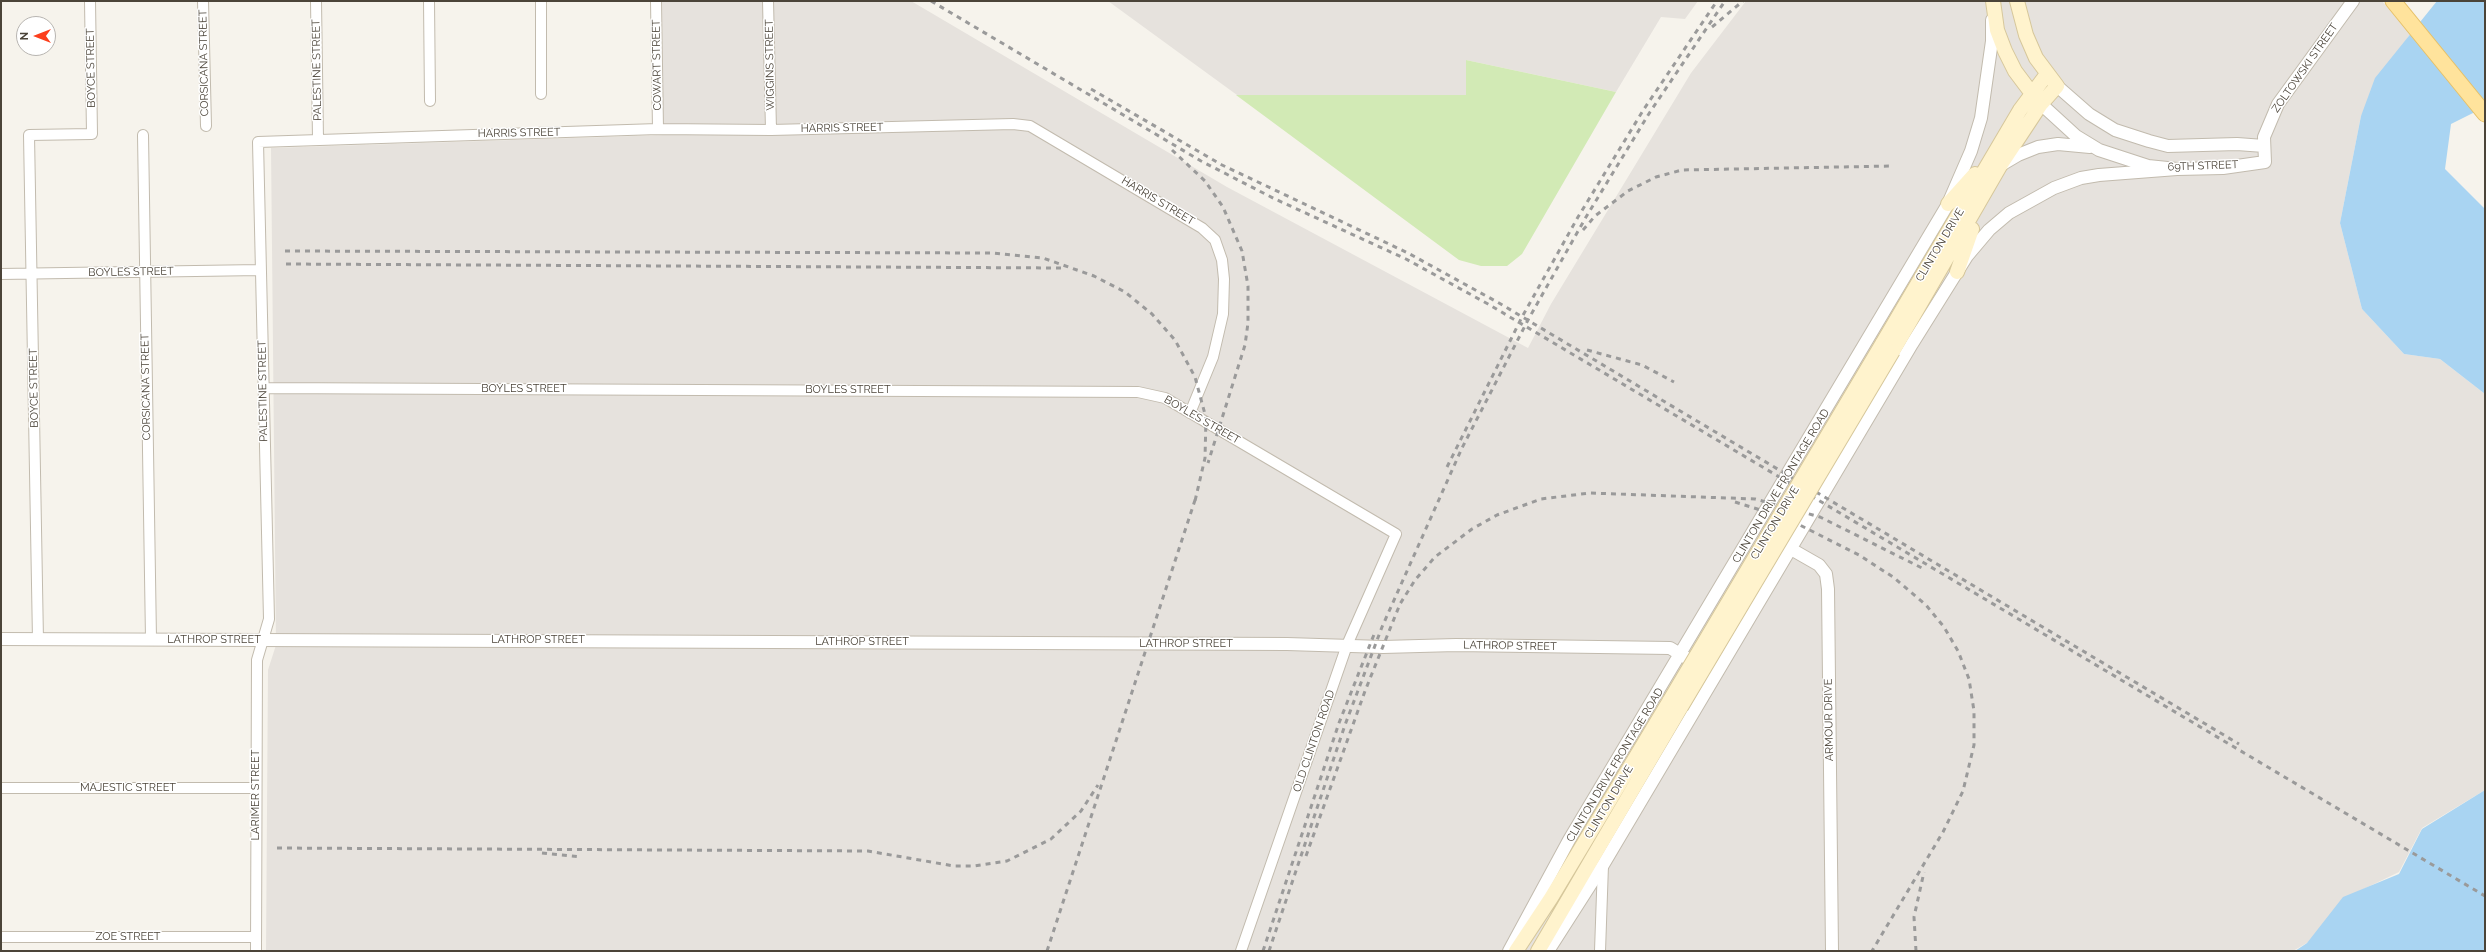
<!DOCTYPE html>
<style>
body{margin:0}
#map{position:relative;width:2486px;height:952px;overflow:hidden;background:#f6f3ec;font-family:Raleway,sans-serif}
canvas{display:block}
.frame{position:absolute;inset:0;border:2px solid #4b4439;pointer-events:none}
.north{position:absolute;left:16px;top:16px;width:40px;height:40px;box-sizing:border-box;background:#fff;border:1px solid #b7b4b0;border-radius:50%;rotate:270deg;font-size:11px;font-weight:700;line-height:16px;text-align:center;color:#4b4439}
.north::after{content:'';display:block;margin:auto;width:14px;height:18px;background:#fc3f1d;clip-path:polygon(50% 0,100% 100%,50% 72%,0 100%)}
</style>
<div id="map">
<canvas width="2486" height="952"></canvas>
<div class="frame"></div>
<div class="north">N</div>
</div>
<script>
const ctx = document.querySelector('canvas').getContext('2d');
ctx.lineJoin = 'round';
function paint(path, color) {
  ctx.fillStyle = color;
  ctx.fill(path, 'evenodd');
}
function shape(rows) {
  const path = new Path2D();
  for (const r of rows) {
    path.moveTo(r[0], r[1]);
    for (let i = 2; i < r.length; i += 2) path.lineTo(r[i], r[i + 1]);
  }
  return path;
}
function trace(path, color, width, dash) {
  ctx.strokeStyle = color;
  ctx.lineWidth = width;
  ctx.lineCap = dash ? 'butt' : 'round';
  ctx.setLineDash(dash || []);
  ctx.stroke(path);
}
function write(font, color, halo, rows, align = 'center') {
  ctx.font = font + ' Raleway,sans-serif';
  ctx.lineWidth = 3;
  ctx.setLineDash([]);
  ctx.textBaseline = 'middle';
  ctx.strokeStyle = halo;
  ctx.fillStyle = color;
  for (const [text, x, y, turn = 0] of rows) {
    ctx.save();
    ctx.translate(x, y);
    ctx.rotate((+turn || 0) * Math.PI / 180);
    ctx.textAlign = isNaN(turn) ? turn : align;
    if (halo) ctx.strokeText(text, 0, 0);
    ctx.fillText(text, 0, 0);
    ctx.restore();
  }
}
paint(shape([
 [662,1,911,1,1227,187,1528,348,1551,304,1691,73,1746,1,2382,1,2410,34,2361,116,2340,223,2362,309,2404,354,2440,359,2485,394,2485,790,2422,828,2399,872,2345,898,2310,941,2293,951,266,951,268,670,276,645,271,148,663,135],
 [1108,1,1698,1,1685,19,1661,17,1616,92,1466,60,1467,95,1237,95]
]), '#e6e2dd');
paint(shape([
 [1466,60,1616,92,1522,254,1507,266,1481,266,1459,260,1236,95,1466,95]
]), '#d2eab5');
paint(shape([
 [2437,1,2485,1,2485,107,2451,124,2445,169,2485,209,2485,394,2440,359,2404,354,2362,309,2340,223,2361,116,2375,78],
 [2485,790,2485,951,2295,951,2307,943,2343,897,2399,874,2422,829]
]), '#a9d4f2');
const minor = shape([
 [203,1,206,126],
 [316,1,318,139],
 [429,1,430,101],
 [541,1,541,94],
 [656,1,658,129],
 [768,1,771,130],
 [143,135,151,639],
 [1,274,260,270],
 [263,388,1138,392,1165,398,1206,422,1396,534,1347,645,1241,951],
 [38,640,29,135,92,134,90,1],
 [1,788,255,788],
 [1,937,256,937],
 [256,951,257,660,269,619,258,142,658,129,771,130,1013,124,1030,126,1202,228,1215,240,1222,260,1224,279,1223,314,1213,357,1190,413],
 [1600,951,1603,865]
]);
const tertiary = shape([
 [2057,86,2089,114,2115,130,2149,141,2168,146,2237,144,2264,146],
 [2041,104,2076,136,2099,150,2148,166,2177,169,2223,168,2265,162,2264,137,2278,104,2353,1],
 [2001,165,2018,155,2038,147,2058,144,2090,147],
 [1784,545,1819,565,1826,574,1828,589,1832,951],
 [1,639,1287,644,1383,647,1456,645,1670,648,1715,675],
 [1509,951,1569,840,1948,204,1971,151,1981,118,1992,41,1992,20],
 [1548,951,1603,865,1912,344,1967,256,1989,230,2009,213,2054,188,2081,178,2099,175,2177,169]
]);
const secondary = shape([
 [1993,1,1997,30,2005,51,2015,71,2036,99],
 [1948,204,1975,174],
 [1957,272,1972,229],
 [1882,344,2020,110,2047,74],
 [1893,351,2000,166,2041,104,2057,86,2036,58,2026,35,2017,1],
 [1516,951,1551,898,1670,700],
 [1538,951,1681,707]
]);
const primary = shape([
 [2393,1,2485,114]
]);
trace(minor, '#c2bbae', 12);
trace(tertiary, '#c2bbae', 14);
trace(secondary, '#d6c79b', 16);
trace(primary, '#e6c16a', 17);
trace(minor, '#fff', 10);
trace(tertiary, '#fff', 12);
trace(secondary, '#fff3cd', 14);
trace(primary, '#ffe39c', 15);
trace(shape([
 [931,1,1201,161,1275,199,1406,259,1488,304,2485,896],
 [1712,27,1743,1],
 [1091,89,1222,165,1408,253,1499,303,2239,744],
 [1172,150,1205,181,1223,207,1242,251,1248,286,1248,323,1245,345,1208,463],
 [1583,230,1595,216,1628,191,1656,177,1682,170,1892,166],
 [285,251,993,253,1043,258,1094,276,1125,292,1152,314,1175,340,1195,377,1206,418,1205,458,1195,501],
 [286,264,1063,268],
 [1587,350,1642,365,1674,382],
 [1447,467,1522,317,1578,217,1644,109,1717,1],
 [1735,502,1786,518,1859,555,1893,577,1926,605,1944,627,1958,651,1969,679,1974,711,1974,745,1963,791,1943,832,1872,951],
 [277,848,868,851,954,866,974,866,1007,861,1051,839,1081,811,1098,785],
 [542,853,581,857],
 [1306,856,1365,691,1400,604,1415,580,1435,557,1472,529,1497,515,1541,499,1590,493,1755,499,1820,517,1922,568],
 [1047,951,1196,497],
 [1263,951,1339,723,1375,632],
 [1269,951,1345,725,1382,627,1462,448,1528,320,1586,217,1650,112,1725,1],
 [1916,951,1914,917,1924,872]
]), '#9a9a9a', 3, [5, 5]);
const secondaryBridge = shape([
 [1670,700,1882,344],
 [1681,707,1893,351]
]);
trace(secondaryBridge, '#d6c79b', 16, []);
trace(secondaryBridge, '#fff3cd', 14);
write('11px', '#4b4439', '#fff', [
 ["CORSICANA STREET",204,63,-91],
 ["COWART STREET",657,65,-91],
 ["WIGGINS STREET",770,65,-91],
 ["BOYCE STREET",91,68,-91],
 ["ZOLTOWSKI STREET",2305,68,-55],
 ["PALESTINE STREET",317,70,-91],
 ["HARRIS STREET",842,128,-1],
 ["HARRIS STREET",519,133,-1],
 ["69TH STREET",2203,166,-2],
 ["HARRIS STREET",1158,201,31],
 ["CLINTON DRIVE",1940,245,-59],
 ["BOYLES STREET",131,272,-1],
 ["CORSICANA STREET",146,387,-91],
 ["BOYCE STREET",34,388,-91],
 ["BOYLES STREET",524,389],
 ["BOYLES STREET",848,390],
 ["PALESTINE STREET",263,391,-91],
 ["BOYLES STREET",1202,420,30],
 ["CLINTON DRIVE FRONTAGE ROAD",1781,486,-59],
 ["CLINTON DRIVE",1775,523,-59],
 ["LATHROP STREET",214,640],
 ["LATHROP STREET",538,640],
 ["LATHROP STREET",862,642],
 ["LATHROP STREET",1186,644],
 ["LATHROP STREET",1510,646,1],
 ["ARMOUR DRIVE",1829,720,-91],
 ["OLD CLINTON ROAD",1314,741,-71],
 ["CLINTON DRIVE FRONTAGE ROAD",1615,765,-59],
 ["MAJESTIC STREET",128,788],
 ["LARIMER STREET",256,795,-90],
 ["CLINTON DRIVE",1609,802,-59],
 ["ZOE STREET",128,937]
]);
</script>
